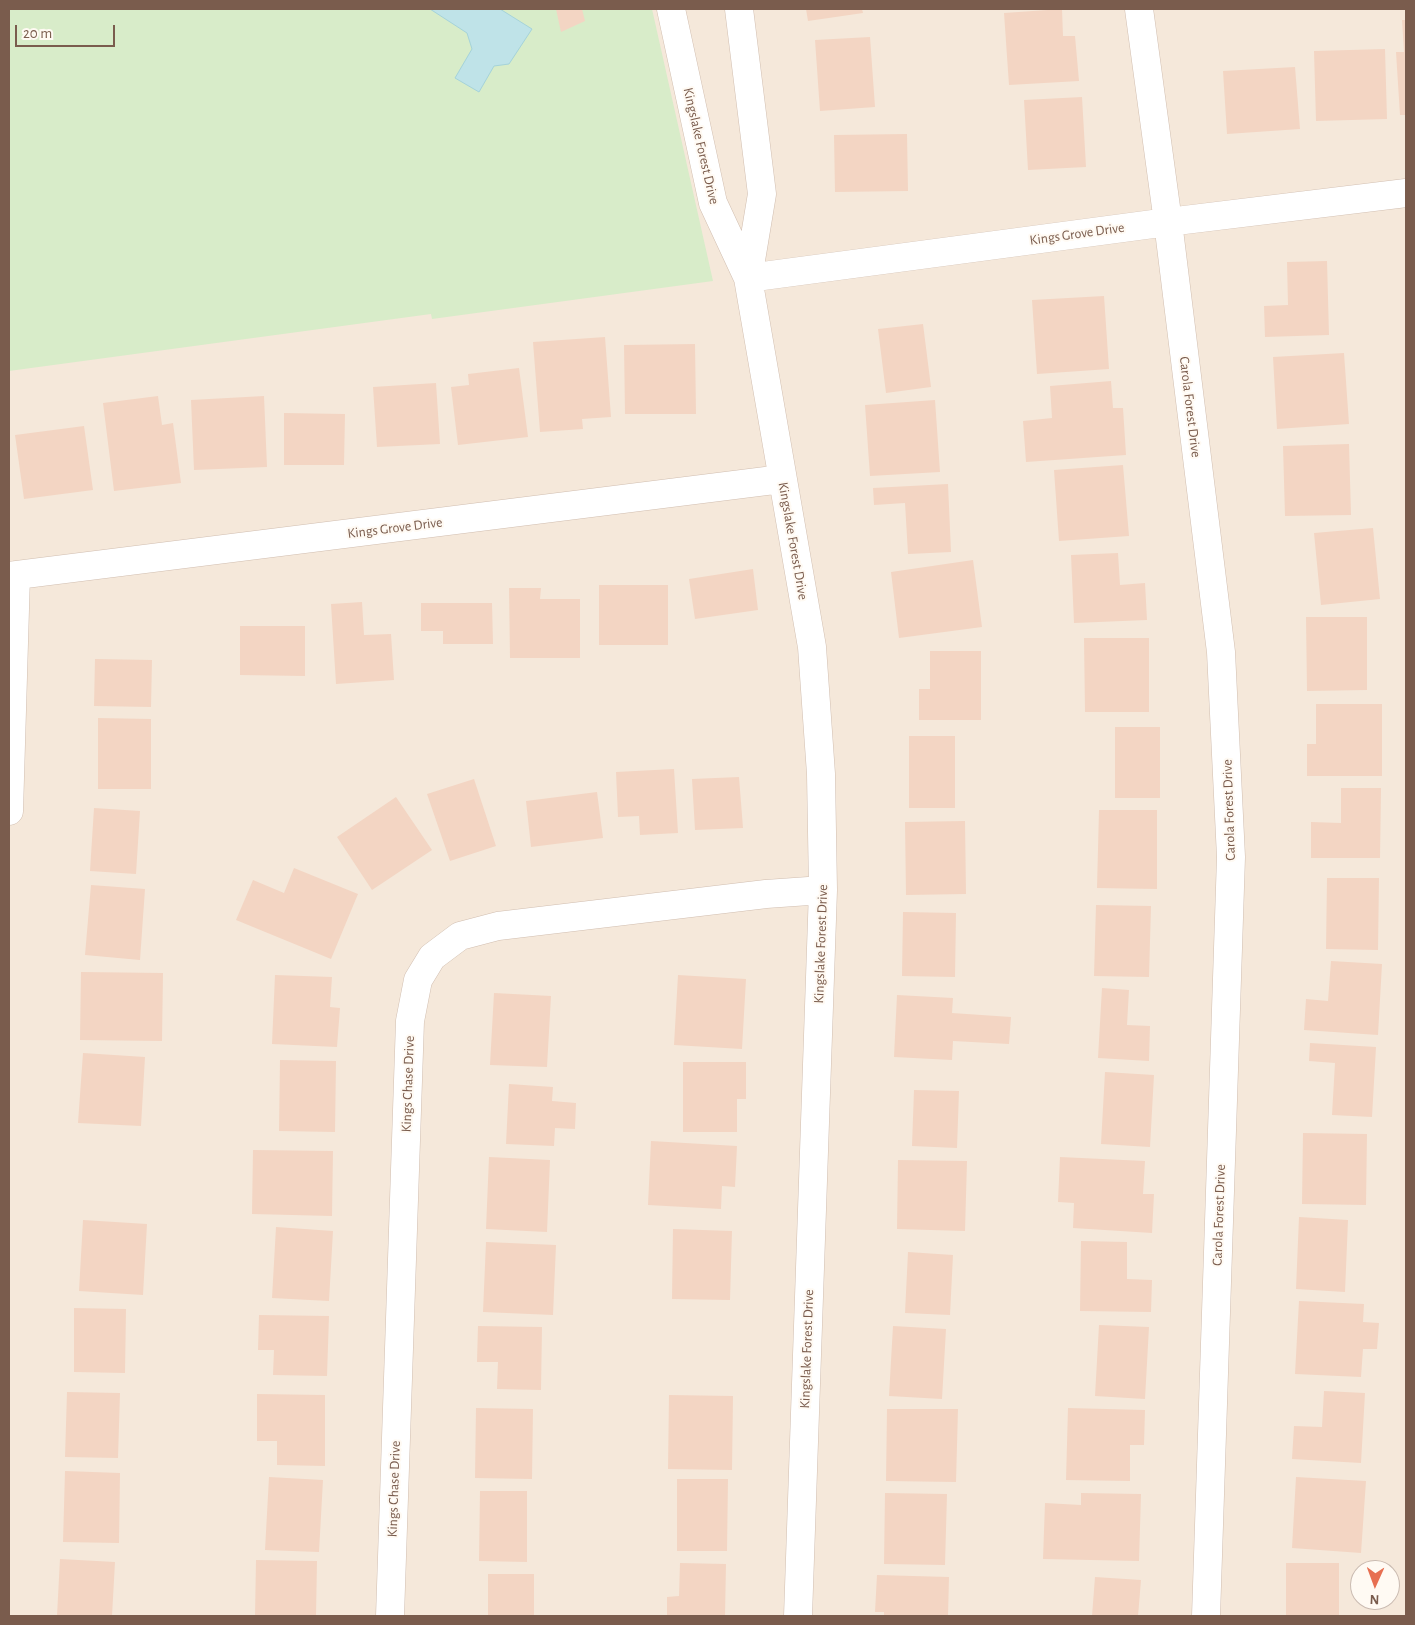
<!DOCTYPE html>
<style>
body{margin:0}
#map{position:relative;width:1415px;height:1625px;overflow:hidden;background:#fdf6ec;font-family:"Alegreya Sans",sans-serif}
canvas{display:block}
.frame{position:absolute;inset:0;border:10px solid #7a5c4d;pointer-events:none}
.north{position:absolute;left:1350px;top:1560px;width:50px;height:50px;box-sizing:border-box;background:#fffaf3;border:1px solid #cabbb1;border-radius:50%;rotate:182deg;font-size:14px;font-weight:700;line-height:20px;text-align:center;color:#7a5c4d}
.north::after{content:'';display:block;margin:auto;width:18px;height:22px;background:#e76f51;clip-path:polygon(50% 0,100% 100%,50% 72%,0 100%)}
.scale{position:absolute;left:15px;top:25px;width:100px;height:22px;box-sizing:border-box;border:2px solid #7a5c4d;border-top:0;padding-left:6px;font-size:15px;line-height:18px;white-space:nowrap;color:#7a5c4d;-webkit-text-stroke:4px #fffaf3;paint-order:stroke}
</style>
<div id="map">
<canvas width="1415" height="1625"></canvas>
<div class="frame"></div>
<div class="north">N</div>
<div class="scale">20 m</div>
</div>
<script>
const ctx = document.querySelector('canvas').getContext('2d');
ctx.lineJoin = 'round';
function paint(path, color) {
  ctx.fillStyle = color;
  ctx.fill(path, 'evenodd');
}
function shape(rows) {
  const path = new Path2D();
  for (const r of rows) {
    path.moveTo(r[0], r[1]);
    for (let i = 2; i < r.length; i += 2) path.lineTo(r[i], r[i + 1]);
  }
  return path;
}
function trace(path, color, width, dash) {
  ctx.strokeStyle = color;
  ctx.lineWidth = width;
  ctx.lineCap = dash ? 'butt' : 'round';
  ctx.setLineDash(dash || []);
  ctx.stroke(path);
}
function write(font, color, halo, rows, align = 'center') {
  ctx.font = font + ' "Alegreya Sans",sans-serif';
  ctx.lineWidth = 4;
  ctx.setLineDash([]);
  ctx.textBaseline = 'middle';
  ctx.strokeStyle = halo;
  ctx.fillStyle = color;
  for (const [text, x, y, turn = 0] of rows) {
    ctx.save();
    ctx.translate(x, y);
    ctx.rotate((+turn || 0) * Math.PI / 180);
    ctx.textAlign = isNaN(turn) ? turn : align;
    if (halo) ctx.strokeText(text, 0, 0);
    ctx.fillText(text, 0, 0);
    ctx.restore();
  }
}
paint(shape([
 [9,9,1406,9,1406,1616,9,1616],
 [1360,1570,1390,1570,1390,1600,1360,1600]
]), '#f5e8da');
paint(shape([
 [9,9,652,9,713,281,432,319,431,314,9,371]
]), '#d8ecc9');
const water = shape([
 [430,9,500,9,532,29,509,64,494,66,479,92,455,78,472,49,467,33,430,9]
]);
paint(water, '#bfe3e8');
trace(water, '#a5d3da', 1);
paint(shape([
 [556,9,582,9,585,21,561,32],
 [806,9,862,9,863,13,808,21],
 [1062,9,1063,36,1075,36,1079,81,1009,85,1004,13],
 [1402,20,1406,20,1406,115,1400,115,1396,52,1404,52],
 [870,37,875,107,820,111,815,40],
 [1385,49,1387,119,1316,121,1314,51],
 [1295,67,1300,129,1227,134,1223,71],
 [1082,97,1086,167,1028,170,1024,100],
 [907,134,908,191,835,192,834,135],
 [1327,261,1329,335,1265,337,1264,306,1288,305,1287,262],
 [1104,296,1109,369,1037,374,1032,300],
 [923,324,931,387,886,393,878,329],
 [605,337,611,417,582,419,583,429,540,432,533,342],
 [695,344,696,414,625,414,624,345],
 [1344,353,1349,424,1277,429,1273,357],
 [519,368,528,437,458,445,451,387,469,385,468,374],
 [1111,381,1113,408,1123,408,1126,455,1026,462,1023,421,1052,418,1050,386],
 [436,383,440,444,377,447,373,387],
 [158,396,162,425,173,423,181,483,114,491,103,403],
 [264,396,267,467,194,470,191,400],
 [935,400,940,472,870,476,865,405],
 [284,413,345,414,344,465,284,465],
 [84,426,93,490,24,499,15,435],
 [1349,444,1351,515,1285,516,1283,446],
 [1123,465,1129,536,1059,541,1054,470],
 [948,484,951,552,908,554,905,503,874,505,873,488],
 [1373,528,1380,599,1321,605,1314,533],
 [1118,553,1120,585,1145,583,1147,620,1074,623,1071,555],
 [973,560,982,627,899,638,891,572],
 [753,569,758,610,695,619,689,579],
 [599,585,668,585,668,645,599,645],
 [509,588,541,588,540,599,580,599,580,658,510,658],
 [362,602,364,635,391,634,394,680,336,684,331,604],
 [421,603,492,603,493,644,443,644,443,631,421,631],
 [1306,617,1367,617,1367,690,1307,691],
 [240,626,305,626,305,676,240,675],
 [1084,638,1149,638,1149,712,1085,712],
 [930,651,981,651,981,720,919,720,919,689,930,689],
 [95,659,152,660,151,707,94,706],
 [1316,704,1382,704,1382,776,1307,776,1307,744,1316,744],
 [98,718,151,719,151,789,98,789],
 [1115,727,1160,727,1160,798,1115,798],
 [909,736,955,736,955,808,909,808],
 [674,769,678,833,640,835,639,816,618,817,616,772],
 [739,777,743,828,695,830,692,779],
 [474,779,496,846,450,861,427,794],
 [1341,788,1381,788,1380,858,1311,858,1311,822,1341,823],
 [597,792,603,838,531,847,526,801],
 [396,797,432,850,372,890,337,837],
 [94,808,140,811,136,874,90,871],
 [1099,810,1157,810,1157,889,1097,888],
 [965,821,966,894,906,895,905,822],
 [294,868,358,894,331,959,236,920,253,880,284,893],
 [1327,878,1379,878,1378,950,1326,949],
 [91,885,145,889,140,960,85,955],
 [1096,905,1151,906,1149,977,1094,976],
 [903,912,956,913,955,977,902,976],
 [1331,961,1382,964,1378,1035,1304,1030,1306,999,1328,1001],
 [81,972,163,973,162,1041,80,1040],
 [275,975,332,977,330,1007,340,1008,337,1047,272,1044],
 [678,975,746,979,742,1049,674,1045],
 [1102,988,1129,990,1127,1025,1150,1026,1149,1061,1098,1058],
 [494,993,551,996,547,1067,490,1065],
 [897,995,953,998,952,1013,1011,1017,1009,1044,953,1041,952,1060,894,1057],
 [1310,1043,1376,1047,1372,1117,1332,1115,1335,1063,1309,1061],
 [83,1053,145,1057,141,1126,78,1123],
 [280,1060,336,1061,335,1132,279,1131],
 [683,1062,746,1062,746,1099,737,1099,737,1132,683,1132],
 [1105,1072,1154,1075,1150,1147,1101,1144],
 [509,1084,553,1087,552,1101,576,1103,575,1129,555,1128,554,1146,506,1144],
 [914,1090,959,1091,957,1148,912,1146],
 [1303,1133,1367,1134,1366,1205,1302,1204],
 [651,1141,737,1146,735,1187,722,1186,721,1209,648,1205],
 [253,1150,333,1151,332,1216,252,1214],
 [489,1157,550,1160,547,1232,486,1229],
 [1060,1157,1145,1161,1143,1194,1154,1194,1152,1233,1073,1228,1074,1203,1058,1202],
 [898,1160,967,1161,965,1231,897,1229],
 [1299,1217,1348,1220,1345,1292,1296,1289],
 [83,1220,147,1224,143,1295,79,1291],
 [276,1227,333,1231,329,1301,272,1298],
 [673,1229,732,1231,730,1300,672,1299],
 [1081,1241,1127,1242,1127,1279,1152,1280,1151,1312,1080,1311],
 [486,1242,556,1245,553,1315,483,1312],
 [908,1252,953,1255,950,1315,905,1313],
 [1299,1301,1364,1304,1363,1322,1379,1323,1377,1349,1363,1349,1361,1377,1295,1374],
 [74,1308,126,1309,125,1373,74,1372],
 [259,1315,329,1316,327,1376,273,1375,274,1350,258,1350],
 [1099,1325,1149,1327,1145,1399,1095,1396],
 [478,1326,542,1327,541,1390,497,1389,498,1362,477,1362],
 [893,1326,946,1329,942,1399,889,1396],
 [1324,1391,1365,1393,1361,1463,1292,1459,1294,1426,1322,1427],
 [67,1392,120,1393,118,1458,65,1457],
 [257,1394,325,1395,325,1466,277,1465,277,1441,257,1441],
 [669,1395,733,1396,732,1470,668,1469],
 [476,1408,533,1409,532,1479,475,1478],
 [1068,1408,1145,1410,1144,1445,1130,1445,1130,1481,1066,1480],
 [887,1409,958,1409,956,1482,886,1481],
 [65,1471,120,1473,119,1543,63,1542],
 [269,1477,323,1480,319,1552,265,1550],
 [1296,1477,1366,1481,1361,1553,1292,1548],
 [677,1479,728,1479,727,1551,677,1551],
 [480,1491,527,1491,527,1562,479,1561],
 [885,1493,947,1494,945,1565,884,1564],
 [1081,1493,1141,1494,1139,1561,1043,1559,1045,1503,1081,1505],
 [60,1559,115,1562,112,1616,57,1616],
 [256,1560,317,1561,316,1616,255,1616],
 [680,1563,726,1564,725,1616,667,1616,667,1597,679,1596],
 [1286,1563,1339,1563,1339,1616,1286,1616],
 [488,1574,534,1574,534,1616,488,1616],
 [877,1575,949,1577,948,1616,884,1616,884,1612,875,1612],
 [1095,1577,1141,1580,1138,1616,1092,1616]
]), '#f3d5c3');
const minor = shape([
 [671,9,713,203,748,278,812,647,821,774,823,890,798,1616],
 [739,9,762,194,748,278],
 [1139,9,1168,222,1221,652,1231,857,1206,1616],
 [748,278,1168,222,1406,193],
 [9,576,782,479],
 [9,811,16,575],
 [390,1616,410,1021,418,980,432,957,460,936,498,926,766,894,823,890]
]);
trace(minor, '#d1beb0', 29);
trace(minor, '#fff', 28);
write('14px', '#7a5c4d', '#fffaf3', [
 ["Kingslake Forest Drive",701,146,77],
 ["Kings Grove Drive",1077,234,-8],
 ["Carola Forest Drive",1190,407,83],
 ["Kings Grove Drive",395,528,-7],
 ["Kingslake Forest Drive",793,541,80],
 ["Carola Forest Drive",1229,810,-92],
 ["Kingslake Forest Drive",821,944,-88],
 ["Kings Chase Drive",408,1084,-88],
 ["Carola Forest Drive",1219,1215,-88],
 ["Kingslake Forest Drive",807,1349,-88],
 ["Kings Chase Drive",394,1489,-88]
]);
</script>
